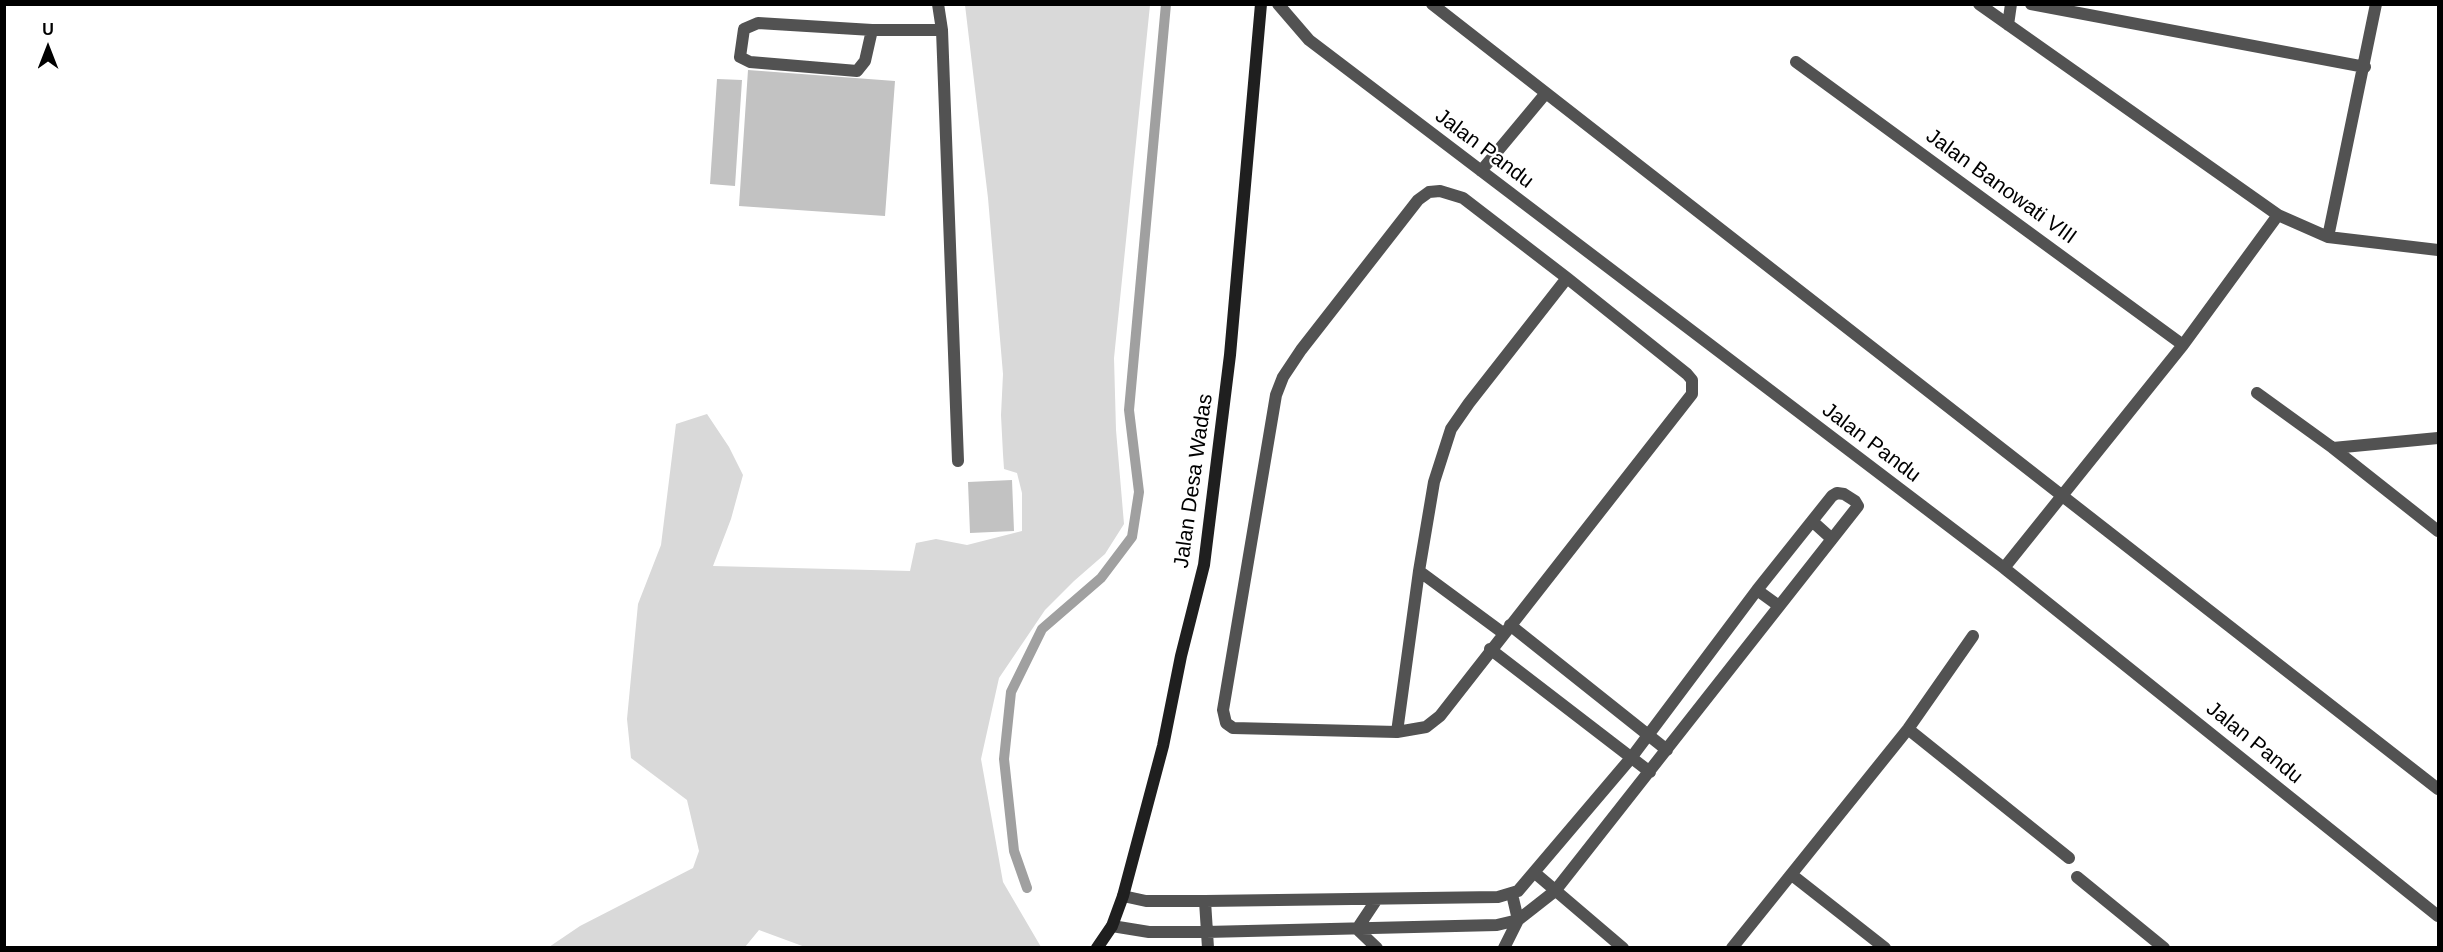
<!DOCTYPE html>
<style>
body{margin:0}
#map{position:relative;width:2443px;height:952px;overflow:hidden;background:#fff;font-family:Arial,sans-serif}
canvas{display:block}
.frame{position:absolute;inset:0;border:6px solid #000;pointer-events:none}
.north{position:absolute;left:18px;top:18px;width:60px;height:60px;-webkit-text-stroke:4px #fff;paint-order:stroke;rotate:0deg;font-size:16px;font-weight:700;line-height:24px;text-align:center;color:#000}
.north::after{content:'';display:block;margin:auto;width:21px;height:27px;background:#000;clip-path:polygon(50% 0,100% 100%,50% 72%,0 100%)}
</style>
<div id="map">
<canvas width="2443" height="952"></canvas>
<div class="frame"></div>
<div class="north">U</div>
</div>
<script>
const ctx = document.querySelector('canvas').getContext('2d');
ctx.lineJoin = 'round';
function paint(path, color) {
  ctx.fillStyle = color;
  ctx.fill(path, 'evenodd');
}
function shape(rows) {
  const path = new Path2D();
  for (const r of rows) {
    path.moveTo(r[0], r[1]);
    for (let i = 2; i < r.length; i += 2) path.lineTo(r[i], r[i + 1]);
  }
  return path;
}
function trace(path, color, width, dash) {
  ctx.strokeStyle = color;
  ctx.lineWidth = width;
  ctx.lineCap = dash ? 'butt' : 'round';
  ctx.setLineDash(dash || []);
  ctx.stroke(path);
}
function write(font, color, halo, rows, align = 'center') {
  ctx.font = font + ' Arial,sans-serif';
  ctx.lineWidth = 4.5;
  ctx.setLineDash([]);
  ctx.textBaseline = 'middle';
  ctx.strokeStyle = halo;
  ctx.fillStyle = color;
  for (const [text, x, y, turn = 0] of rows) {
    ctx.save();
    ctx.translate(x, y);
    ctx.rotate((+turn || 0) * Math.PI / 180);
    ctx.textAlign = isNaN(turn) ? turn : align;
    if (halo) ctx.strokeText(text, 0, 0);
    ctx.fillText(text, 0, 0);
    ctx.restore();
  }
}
paint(shape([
 [965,5,1150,5,1114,358,1116,430,1124,524,1105,554,1074,581,1045,610,999,678,981,759,1003,882,1041,947,805,947,759,930,745,947,549,947,580,926,693,868,699,851,687,800,631,758,627,719,638,604,661,545,676,424,707,414,729,447,743,475,731,519,713,566,910,571,916,543,936,539,967,545,1022,531,1022,493,1017,473,1004,469,1003,454,1001,415,1003,374,988,198]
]), '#d9d9d9');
trace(shape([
 [1027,888,1014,851,1004,759,1011,692,1042,629,1101,578,1132,537,1139,492,1129,410,1166,4]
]), '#a0a0a0', 10);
paint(shape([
 [748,70,895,81,885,216,739,206],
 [717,79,742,80,735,186,710,184],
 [1012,480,1014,531,970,533,968,482]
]), '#c2c2c2');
trace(shape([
 [938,4,942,30,958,461],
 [872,30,865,61,857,71,750,62,740,57,744,29,758,23,872,30,942,30]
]), '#525252', 12);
trace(shape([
 [1278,4,1309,40,2004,568,2438,916],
 [1432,4,2438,789],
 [1979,4,2278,215,2328,237,2438,250],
 [2031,4,2365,67],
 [2008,25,2011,4],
 [1796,62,2183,345],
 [1481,171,1546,93],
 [1440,191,1463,198,1567,278,1687,374,1692,380,1692,394,1440,716,1426,727,1397,732,1233,728,1226,723,1223,710,1276,395,1283,377,1301,350,1418,200,1429,192,1440,191],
 [2328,237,2376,4],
 [2257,393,2333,448,2438,531],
 [2333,448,2438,438],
 [1812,521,1832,539],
 [2004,568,2183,345,2278,215],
 [1419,571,1503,633],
 [1757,590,1779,606],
 [1510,625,1667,750],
 [1490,649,1650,772],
 [1908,729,2069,858],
 [1397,732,1419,571,1434,482,1451,429,1469,403,1567,278],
 [1535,873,1623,948],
 [1792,875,1885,948],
 [2077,877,2164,948],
 [1205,901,1208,948],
 [1112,926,1149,932,1206,932,1497,925,1518,920,1555,891,1858,506,1855,501,1844,494,1837,493,1832,496,1757,590,1631,758,1518,891,1498,897,1205,901,1146,901,1123,896],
 [1377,948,1357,929,1377,899],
 [1504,948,1518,920,1512,894],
 [1732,948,1908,729,1973,636]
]), '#525252', 12);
trace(shape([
 [1097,948,1112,926,1123,896,1163,746,1181,656,1204,565,1230,355,1261,4]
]), '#1f1f1f', 12);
write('21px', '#000', '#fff', [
 ["Jalan Pandu",1484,149,37],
 ["Jalan Banowati VIII",2001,187,36],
 ["Jalan Pandu",1871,443,37],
 ["Jalan Desa Wadas",1194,481,-82],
 ["Jalan Pandu",2254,743,39]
]);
</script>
